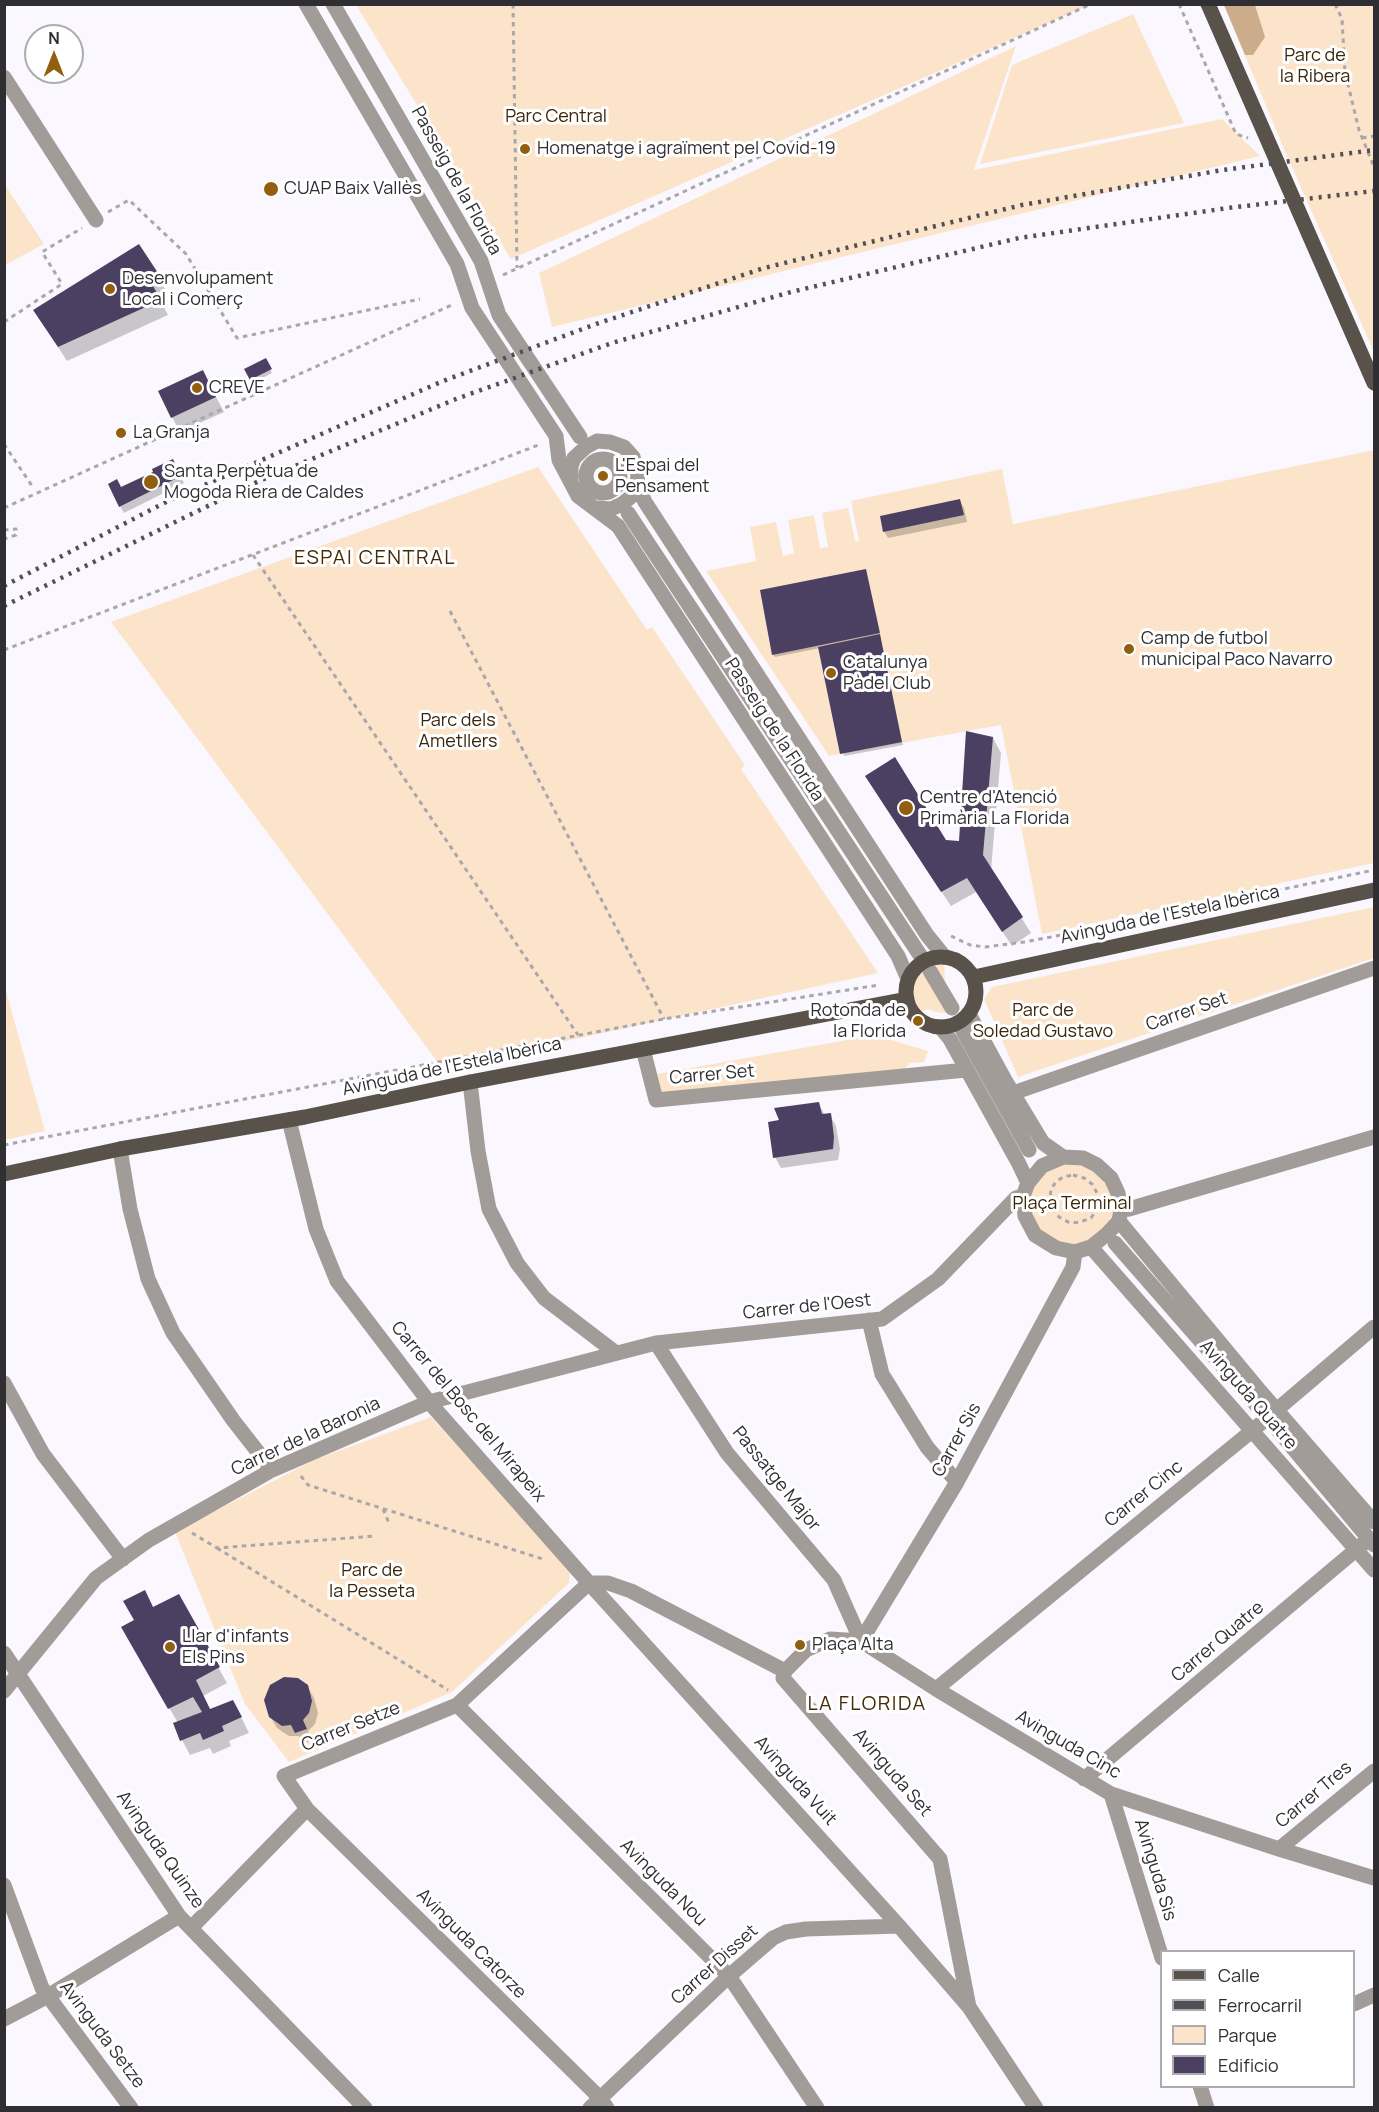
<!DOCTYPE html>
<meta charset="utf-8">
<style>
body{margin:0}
#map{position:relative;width:1379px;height:2112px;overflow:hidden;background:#faf8fe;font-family:Manrope,sans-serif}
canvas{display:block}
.frame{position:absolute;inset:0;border:6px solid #2f2e33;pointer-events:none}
.legend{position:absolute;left:1160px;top:1950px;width:195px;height:138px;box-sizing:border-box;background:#fff;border:2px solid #acabad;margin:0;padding:8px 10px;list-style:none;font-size:18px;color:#2f2e33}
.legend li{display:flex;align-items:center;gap:12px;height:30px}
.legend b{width:30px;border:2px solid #acabad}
.north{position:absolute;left:24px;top:24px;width:60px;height:60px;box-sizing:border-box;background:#fff;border:2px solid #acabad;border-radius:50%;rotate:0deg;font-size:16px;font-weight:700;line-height:24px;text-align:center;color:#2f2e33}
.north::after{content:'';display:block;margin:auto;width:21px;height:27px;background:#925e10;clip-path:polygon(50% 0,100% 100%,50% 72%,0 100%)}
</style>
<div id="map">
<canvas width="1379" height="2112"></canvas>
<div class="frame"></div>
<ul class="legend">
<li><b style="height:8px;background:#59524a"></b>Calle</li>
<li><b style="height:8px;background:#525056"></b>Ferrocarril</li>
<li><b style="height:16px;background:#fce4ca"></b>Parque</li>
<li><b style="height:16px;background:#4b3f62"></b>Edificio</li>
</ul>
<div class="north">N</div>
</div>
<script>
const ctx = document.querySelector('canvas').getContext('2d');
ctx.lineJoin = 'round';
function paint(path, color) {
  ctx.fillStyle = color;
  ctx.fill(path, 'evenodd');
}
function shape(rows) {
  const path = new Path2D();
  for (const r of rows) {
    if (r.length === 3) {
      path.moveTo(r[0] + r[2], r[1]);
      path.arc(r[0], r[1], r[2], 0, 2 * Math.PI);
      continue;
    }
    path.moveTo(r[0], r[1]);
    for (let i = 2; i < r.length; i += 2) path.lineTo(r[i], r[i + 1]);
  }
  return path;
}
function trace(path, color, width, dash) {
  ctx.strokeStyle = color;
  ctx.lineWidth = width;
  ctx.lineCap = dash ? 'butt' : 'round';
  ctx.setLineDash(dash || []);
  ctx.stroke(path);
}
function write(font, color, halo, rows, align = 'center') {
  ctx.font = font + ' Manrope,sans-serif';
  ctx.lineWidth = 6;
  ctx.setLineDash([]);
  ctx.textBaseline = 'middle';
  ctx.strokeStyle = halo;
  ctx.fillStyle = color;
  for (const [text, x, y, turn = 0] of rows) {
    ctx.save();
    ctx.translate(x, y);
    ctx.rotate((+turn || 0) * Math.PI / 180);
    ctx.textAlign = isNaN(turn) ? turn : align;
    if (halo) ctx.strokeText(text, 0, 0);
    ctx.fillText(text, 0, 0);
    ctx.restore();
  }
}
paint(shape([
 [356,5,1089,5,511,259],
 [1224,5,1374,5,1374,352,1284,149],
 [1133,14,1184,123,980,164,1012,65],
 [1016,46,974,170,1222,119,1260,156,552,327,539,273],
 [5,185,44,244,5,265,4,265],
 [1374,450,1374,863,1042,934,1001,725,829,756,706,571,756,561,750,527,776,522,783,556,794,553,788,520,814,515,820,548,828,547,822,513,848,508,855,541,859,541,851,501,1002,469,1013,524],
 [538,467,647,630,652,627,745,765,741,769,878,973,442,1068,111,622],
 [1374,907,1374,958,1018,1077,984,999,992,987],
 [944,956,946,1013,935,1012,928,1009,915,1015,907,999,908,979,914,969,923,961],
 [4,984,45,1131,5,1140,4,1140],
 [875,1035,928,1051,924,1062,910,1063,904,1070,661,1093,657,1074],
 [1063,1157,1111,1178,1119,1221,1075,1252,1035,1235,1028,1183],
 [431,1417,570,1567,569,1583,452,1692,289,1762,245,1704,175,1532,314,1460]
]), '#fce4ca');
paint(shape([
 [1224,5,1255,5,1265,37,1253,55,1245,55]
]), '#ccad8b');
paint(shape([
 [156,274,165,289,157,294,168,315,67,361,44,325],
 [265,360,272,373,253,383,246,370],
 [203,372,224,412,180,432,172,417],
 [176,468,184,483,124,513,120,506,121,489],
 [960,501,964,508,967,522,888,538,884,531],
 [866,574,903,745,844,756,820,648,775,657,773,654],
 [993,738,1001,753,991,870,1031,933,1012,946,976,892,951,906,875,791,945,841,960,843],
 [818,1103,825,1115,830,1115,836,1126,840,1149,838,1160,781,1168,775,1157,781,1122],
 [178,1596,227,1683,203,1696,210,1710,241,1717,249,1733,229,1741,231,1746,213,1754,210,1748,190,1755,182,1740,178,1723,123,1628],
 [307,1686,314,1698,318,1713,315,1724,308,1731,312,1740,303,1744,299,1736,289,1736,277,1728,270,1716]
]), '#0003');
paint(shape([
 [139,244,158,273,149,279,161,300,58,347,33,310],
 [266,358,272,369,250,380,244,369],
 [203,370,216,397,171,418,158,391],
 [173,459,181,476,119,507,108,484,117,479,121,487,153,472,152,469],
 [960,499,964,515,883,532,880,516],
 [866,569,880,633,772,655,760,590],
 [880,634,902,742,840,754,818,647],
 [966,731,993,737,983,855,1023,917,1002,932,967,878,941,892,865,776,895,757,946,840,959,841],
 [819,1102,822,1114,831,1113,834,1137,833,1149,773,1158,768,1122,779,1120,774,1108],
 [145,1590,153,1607,179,1594,220,1667,196,1680,210,1709,233,1700,242,1717,222,1726,224,1731,203,1740,200,1733,180,1741,173,1723,202,1712,193,1697,168,1709,121,1627,134,1620,123,1601],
 [284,1677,298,1678,308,1685,312,1701,309,1713,303,1720,307,1729,295,1733,291,1725,282,1726,269,1717,264,1700,270,1685]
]), '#4b3f62');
trace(shape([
 [513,4,517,268],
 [1179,4,1236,134,1248,138],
 [1335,4,1342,19,1345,72,1359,130,1374,167],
 [1362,138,1374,136],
 [108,212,129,200,186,254,237,338,420,299],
 [503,275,1091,4],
 [4,322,62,284,42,252,82,228],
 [4,444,32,486],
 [4,508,454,304],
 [4,530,16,529,16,535,4,539],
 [253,555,578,1035],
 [450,611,664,1019],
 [4,650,541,444],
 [951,936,970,945,985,947,1024,942,1094,929,1374,870],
 [4,1145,664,1019,879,985],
 [1073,1175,1084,1178,1092,1184,1097,1193,1096,1211,1091,1218,1080,1222,1070,1223,1059,1217,1053,1209,1050,1199,1051,1189,1056,1182,1063,1177,1073,1175],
 [301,1476,308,1485,546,1560],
 [383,1509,389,1523],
 [192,1533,217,1548,375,1536],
 [217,1548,448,1690]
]), '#a8a7ac', 3, [4.5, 4.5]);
trace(shape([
 [306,4,457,264,472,308,556,436,559,460,578,496,618,526,898,956,908,979],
 [333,4,481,261,499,315,580,437],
 [4,77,96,220],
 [603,476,17],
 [571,481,571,466,574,458,586,447,597,441,610,442,624,447,633,457,638,473,637,485,632,496,622,504,611,509,597,508],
 [637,485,645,502,927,935,944,956],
 [628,513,920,955],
 [930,971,952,1008],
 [969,1014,1005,1080,1043,1143,1063,1157],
 [940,1027,950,1039,1018,1162,1028,1183],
 [962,1029,1029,1150],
 [643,1049,656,1100,966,1070],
 [470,1082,478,1151,489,1209,517,1263,544,1298,616,1353],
 [1013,1093,1374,968],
 [289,1120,316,1229,337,1281,429,1402,589,1583,899,1926,969,2007],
 [120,1149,130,1209,148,1279,173,1333,233,1420,272,1470],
 [1063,1157,1083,1158,1097,1165,1111,1178,1118,1193,1121,1210,1119,1221,1107,1234,1091,1247,1075,1252,1056,1248,1035,1235,1025,1216,1023,1196,1028,1183,1042,1166,1063,1157],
 [1121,1210,1129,1209,1374,1137],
 [1119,1221,1260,1391,1374,1522],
 [1115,1243,1267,1417,1374,1545],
 [1091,1247,1374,1570],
 [869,1320,882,1374,927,1447,957,1482],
 [656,1343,727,1453,834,1580,861,1641],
 [4,1383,43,1454,123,1559],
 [589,1583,608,1583,631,1591,785,1671],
 [861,1641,957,1482,1073,1267,1075,1252],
 [4,1653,179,1916,365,2108],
 [785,1671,806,1650,830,1639,861,1641,936,1689,1111,1794,1279,1849,1374,1878],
 [785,1671,783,1678,940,1859,969,2007,1036,2108],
 [936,1689,1253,1430,1374,1327],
 [4,1691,96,1578,149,1540,272,1470,429,1402,656,1343,882,1319,938,1279,1016,1198,1023,1196],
 [457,1705,729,1976,817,2108],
 [1084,1779,1364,1543],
 [1111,1794,1162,1958],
 [307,1809,600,2098,607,2108],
 [1279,1849,1374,1771],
 [4,1885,42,1988,131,2108],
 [191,1928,307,1809,284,1776,457,1705,589,1583],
 [1354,2004,1374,1995],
 [4,2019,48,1996,179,1916],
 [1200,2086,1207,2108],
 [590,2108,729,1976,773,1938,786,1932,806,1929,899,1926]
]), '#a19c98', 15);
trace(shape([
 [1208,4,1374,383],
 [941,992,35],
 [974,977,1374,890],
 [4,1174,120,1149,305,1117,470,1082,907,999]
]), '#59524a', 15);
trace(shape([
 [4,586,170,500,443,381,596,324,764,268,1022,205,1223,170,1374,150],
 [4,606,259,481,456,399,612,343,791,292,1019,238,1228,208,1374,191]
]), '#525056', 4.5, [3, 6]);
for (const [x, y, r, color] of [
 [525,149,6,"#925e10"],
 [271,189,8,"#925e10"],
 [110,289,6,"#925e10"],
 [197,388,6,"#925e10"],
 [121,433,6,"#925e10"],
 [603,476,6,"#925e10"],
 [151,482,8,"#925e10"],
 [1129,649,6,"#925e10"],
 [831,673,6,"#925e10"],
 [906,808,8,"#925e10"],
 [918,1021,6,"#925e10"],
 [800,1645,6,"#925e10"],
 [170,1647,6,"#925e10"]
]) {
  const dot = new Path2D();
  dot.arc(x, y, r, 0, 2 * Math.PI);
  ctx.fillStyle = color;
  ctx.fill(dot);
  trace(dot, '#fff', 2);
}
write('18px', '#3c2609', '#fff', [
 ["Parc de",1315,56],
 ["la Ribera",1315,77],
 ["Parc Central",556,117],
 ["Parc dels",458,721],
 ["Ametllers",458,742],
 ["Parc de",1043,1011],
 ["Soledad Gustavo",1043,1032],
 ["Plaça Terminal",1072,1204],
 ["Parc de",372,1571],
 ["la Pesseta",372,1592]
]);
write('18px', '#2f2e33', '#fff', [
 ["Homenatge i agraïment pel Covid-19",537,149],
 ["CUAP Baix Vallès",284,189],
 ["Desenvolupament",122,279],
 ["Local i Comerç",122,300],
 ["CREVE",209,388],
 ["La Granja",133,433],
 ["L'Espai del",615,466],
 ["Pensament",615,487],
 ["Santa Perpètua de",164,472],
 ["Mogoda Riera de Caldes",164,493],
 ["Camp de futbol",1141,639],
 ["municipal Paco Navarro",1141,660],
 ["Catalunya",843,663],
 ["Pàdel Club",843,684],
 ["Centre d'Atenció",920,798],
 ["Primària La Florida",920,819],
 ["Rotonda de",906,1011,"right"],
 ["la Florida",906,1032,"right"],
 ["Llar d'infants",182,1637],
 ["Els Pins",182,1658],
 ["Plaça Alta",812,1645]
], 'left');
write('18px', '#2f2e33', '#fff', [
 ["Passeig de la Florida",456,181,61],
 ["Passeig de la Florida",774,730,57],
 ["Avinguda de l'Estela Ibèrica",1170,915,-12],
 ["Carrer Set",1187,1012,-19],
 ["Avinguda de l'Estela Ibèrica",452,1067,-12],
 ["Carrer Set",712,1075,-5],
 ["Carrer de l'Oest",807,1307,-6],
 ["Avinguda Quatre",1248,1395,49],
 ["Carrer del Bosc del Mirapeix",468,1412,50],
 ["Carrer de la Baronia",306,1437,-25],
 ["Carrer Sis",957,1440,-61],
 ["Passatge Major",776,1479,51],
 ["Carrer Cinc",1144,1494,-39],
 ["Carrer Quatre",1218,1642,-40],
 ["Carrer Setze",351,1727,-22],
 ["Avinguda Cinc",1068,1745,30],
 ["Avinguda Set",892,1773,49],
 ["Avinguda Vuit",795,1781,48],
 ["Carrer Tres",1314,1795,-40],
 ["Avinguda Quinze",160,1850,55],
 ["Avinguda Sis",1155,1870,73],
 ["Avinguda Nou",663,1883,45],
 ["Avinguda Catorze",471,1944,45],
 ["Carrer Disset",715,1965,-42],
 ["Avinguda Setze",102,2035,53]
]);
ctx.letterSpacing = '1.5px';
write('20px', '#452c09', '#fff', [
 ["ESPAI CENTRAL",375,558],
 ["LA FLORIDA",867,1704]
]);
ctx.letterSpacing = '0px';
</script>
